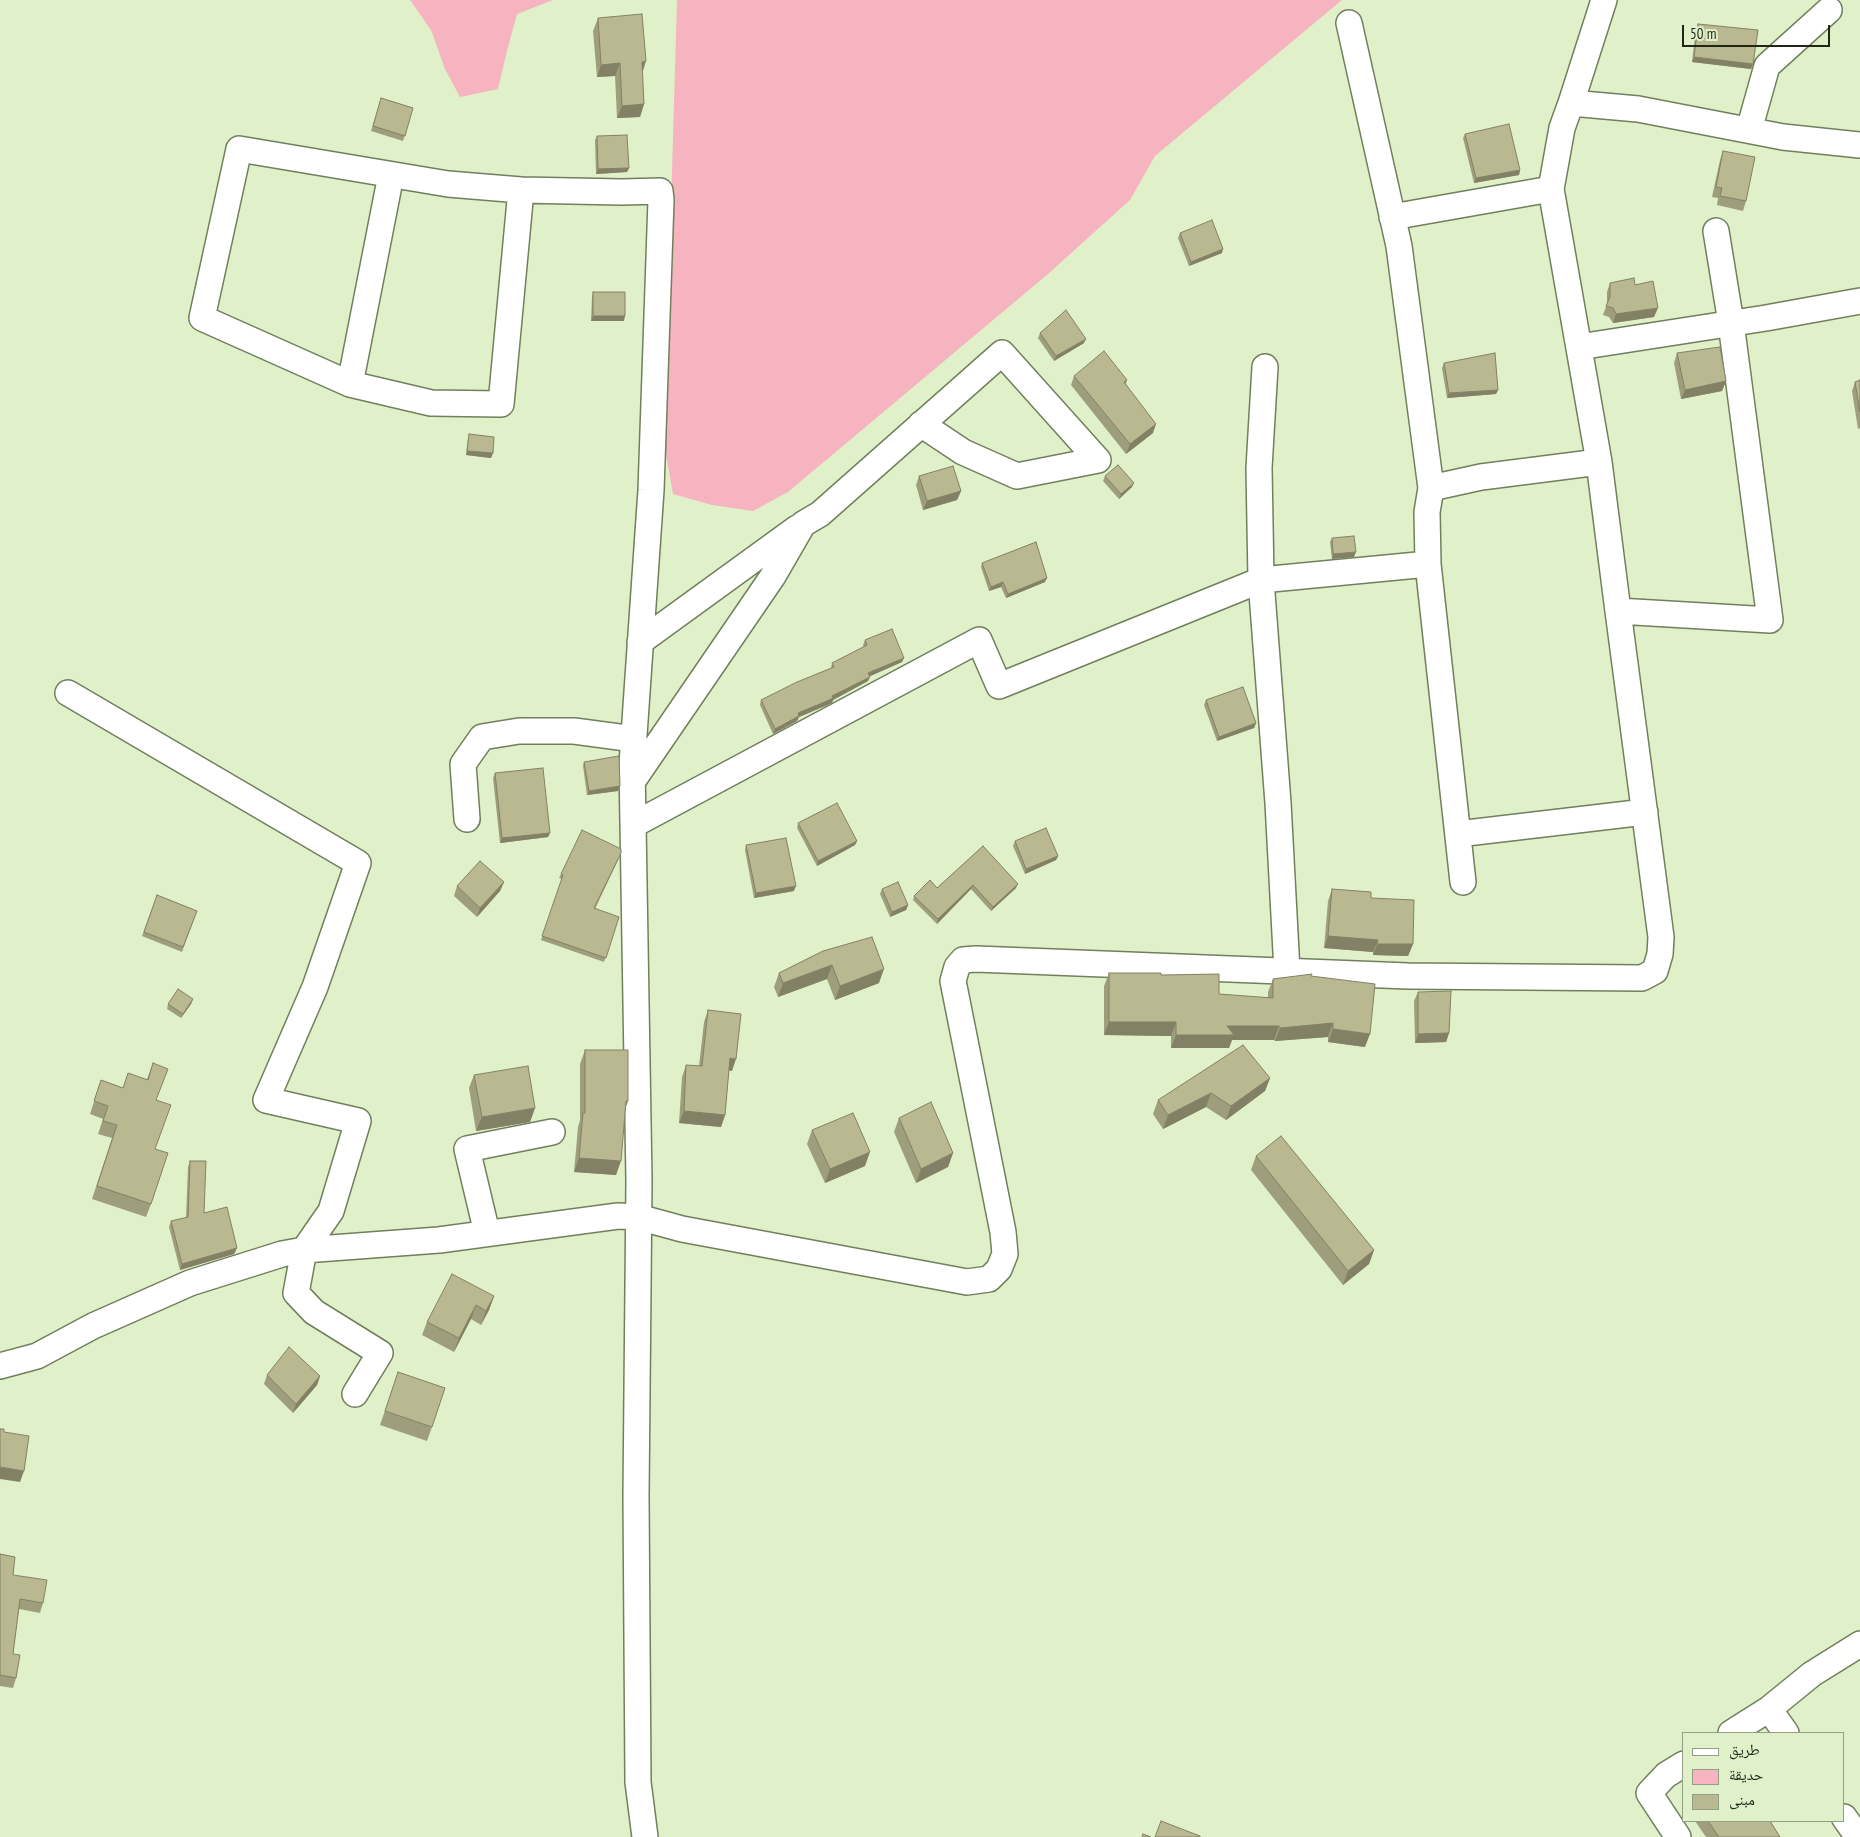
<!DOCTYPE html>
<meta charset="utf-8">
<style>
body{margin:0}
#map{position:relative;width:1860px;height:1837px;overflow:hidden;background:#e0f1ca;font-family:"PT Sans Narrow","Noto Naskh Arabic",sans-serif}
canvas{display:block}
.legend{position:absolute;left:1682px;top:1732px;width:162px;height:90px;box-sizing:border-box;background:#e0f1ca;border:1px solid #939f82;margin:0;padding:6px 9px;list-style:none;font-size:15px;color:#1f2517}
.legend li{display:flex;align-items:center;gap:10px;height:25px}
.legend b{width:25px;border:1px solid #939f82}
.scale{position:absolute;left:1682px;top:25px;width:148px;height:22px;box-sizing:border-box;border:2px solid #1f2517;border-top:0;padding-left:6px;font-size:15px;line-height:18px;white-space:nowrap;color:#1f2517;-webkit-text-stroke:4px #e0f1ca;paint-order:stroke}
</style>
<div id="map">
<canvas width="1860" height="1837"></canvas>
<ul class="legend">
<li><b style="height:6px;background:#fff"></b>طريق</li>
<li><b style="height:14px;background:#f5b4bf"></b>حديقة</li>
<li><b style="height:14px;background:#b9b890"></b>مبنى</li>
</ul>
<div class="scale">50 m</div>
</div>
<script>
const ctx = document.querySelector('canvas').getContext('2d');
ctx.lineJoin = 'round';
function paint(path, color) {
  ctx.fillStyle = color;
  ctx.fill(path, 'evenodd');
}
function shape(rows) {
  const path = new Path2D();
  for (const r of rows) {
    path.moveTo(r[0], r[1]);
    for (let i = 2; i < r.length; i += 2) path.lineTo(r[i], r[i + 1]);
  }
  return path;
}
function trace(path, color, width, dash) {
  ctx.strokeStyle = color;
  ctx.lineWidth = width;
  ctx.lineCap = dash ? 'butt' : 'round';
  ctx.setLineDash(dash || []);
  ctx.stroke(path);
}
paint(shape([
 [410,0,553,0,517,14,507,51,498,89,460,97,445,69,431,30],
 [677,0,1342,0,1155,156,1130,200,1048,274,788,492,753,511,712,505,673,494,664,444]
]), '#f5b4bf');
const minor = shape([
 [1349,23,1399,246,1431,488],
 [1571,103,1604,0],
 [1749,130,1767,66,1829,10],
 [391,175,350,384,202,318,239,149,448,184,521,190,622,192,660,191,661,200,651,490,632,764,639,1181,636,1496,638,1782,645,1837],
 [1392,217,1551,189,1562,128,1571,103,1638,109,1783,137,1860,145],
 [1579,347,1766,318,1860,301],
 [1265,367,1259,468,1261,580,1278,803,1287,971],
 [350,384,431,403,501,404,521,190],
 [1428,564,1427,512,1431,488,1481,477,1599,462],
 [1618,611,1770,620,1731,323,1716,231],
 [640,642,797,528],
 [68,693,358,863,315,987,266,1100,358,1121,331,1211,304,1250,296,1293,314,1312,380,1353,355,1394],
 [632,782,773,576,803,524,820,514,1002,353,1098,460,1017,476,963,452,921,424],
 [467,819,463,764,482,737,519,731,574,731,634,739],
 [633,825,979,640,999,686,1261,580,1428,564,1463,882],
 [1458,834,1645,812],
 [487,1233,467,1149,552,1132],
 [0,1366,37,1356,93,1326,190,1283,282,1254,304,1250,439,1240,618,1216,638,1217,682,1229,967,1282,989,1279,999,1269,1005,1254,1003,1232,953,981,957,967,963,960,976,959,1408,976,1642,978,1655,971,1660,954,1661,937,1618,611,1599,462,1551,189],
 [1769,1709,1786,1733],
 [1731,1733,1769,1709,1812,1674,1860,1644],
 [1844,1817,1858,1837],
 [1678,1837,1649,1793,1666,1775,1684,1764]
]);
trace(minor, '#707f5c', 28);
trace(minor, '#fff', 25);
paint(shape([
 [598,18,642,72,644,104,640,117,617,118,615,76,597,77,593,31],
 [1698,24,1753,64,1751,69,1692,62,1696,28],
 [381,98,413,108,403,141,371,131],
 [1465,134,1520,170,1519,175,1474,183,1463,138],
 [597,136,629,168,627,172,596,174,595,140],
 [1723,151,1746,201,1743,211,1717,205,1718,198,1712,197,1720,160],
 [1180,233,1222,253,1189,266,1178,238],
 [1610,283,1635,285,1654,317,1613,323,1609,317,1603,315,1607,304,1607,292],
 [593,292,624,321,591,321,592,297],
 [1040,333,1084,343,1054,361,1038,338],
 [1677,353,1726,381,1722,391,1681,399,1674,363],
 [1444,363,1498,390,1496,394,1447,398,1442,368],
 [1074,376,1127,380,1126,384,1153,433,1126,454,1071,385],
 [1860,380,1860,428,1858,429,1852,391,1855,382],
 [469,434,493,453,491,458,466,455,468,439],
 [919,476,961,491,957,500,923,510,916,485],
 [1105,476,1132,487,1119,499,1103,481],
 [1332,538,1354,557,1332,559,1330,542],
 [982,563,1045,582,1006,598,1001,587,989,591,981,567],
 [865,640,902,662,870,676,868,681,833,700,832,703,825,706,799,717,797,721,773,734,760,705,761,700,831,668,832,663,864,647,863,645],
 [1206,700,1256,723,1254,728,1217,741,1204,705],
 [584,762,618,791,587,795,583,766],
 [495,773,550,833,548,837,500,843,493,778],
 [798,823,857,841,855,845,817,866,797,828],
 [1015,841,1058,856,1056,860,1025,874,1013,846],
 [746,845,794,891,754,898,745,850],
 [983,846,1016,888,991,911,971,889,937,924,913,900,914,896,937,888],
 [619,858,595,909,619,917,604,962,541,940,562,879,559,878,561,874],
 [504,882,500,891,477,917,454,896,457,886],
 [882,889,908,905,906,910,890,917,880,894],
 [1332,889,1371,898,1413,944,1408,956,1373,955,1373,952,1324,948,1328,901],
 [157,895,197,911,182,952,142,936],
 [823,951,879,983,835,1000,827,979,778,997,774,987,779,973],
 [1109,973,1161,975,1219,994,1268,998,1268,992,1273,979,1311,976,1365,1047,1328,1042,1328,1037,1275,1041,1274,1040,1232,1040,1229,1048,1171,1048,1171,1036,1104,1035,1104,986],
 [1418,992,1449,1033,1446,1042,1415,1043,1414,1001],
 [193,999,191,1004,181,1018,167,1009,168,1004],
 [708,1010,732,1071,729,1070,725,1115,721,1127,679,1123,682,1077,686,1065,699,1066,704,1022],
 [585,1050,625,1111,616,1175,574,1172,578,1127,580,1120,580,1064],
 [153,1063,156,1100,155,1149,151,1204,146,1217,92,1199,112,1138,98,1134,103,1119,90,1114,101,1080,123,1088,147,1079],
 [474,1075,535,1108,530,1122,476,1131,469,1088],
 [1270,1078,1265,1091,1226,1120,1206,1107,1163,1129,1153,1114,1158,1100],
 [899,1118,953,1153,948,1167,916,1183,894,1132],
 [812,1130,865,1166,825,1183,807,1144],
 [1256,1156,1374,1250,1369,1264,1343,1285,1251,1170],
 [190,1161,204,1213,237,1248,234,1254,180,1270,169,1227,171,1221,186,1218,188,1167],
 [494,1296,489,1310,481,1325,471,1319,454,1352,422,1335,427,1322],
 [398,1372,432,1427,427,1441,380,1425],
 [267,1375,320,1376,317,1385,293,1413,264,1384],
 [0,1554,13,1575,43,1603,40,1613,19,1609,13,1654,16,1678,13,1688,0,1686],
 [1695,1821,1770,1821,1780,1837,1706,1837]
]), '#9f9e7c');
paint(shape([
 [1694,57,1753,64,1751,69,1692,62],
 [646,61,642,74,642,62],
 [620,63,615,76,597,77,601,65],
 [644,104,640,117,617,118,622,106],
 [629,168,627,172,596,174,598,169],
 [1520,170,1519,175,1474,183,1476,178],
 [1223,249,1222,253,1189,266,1191,262],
 [1658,308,1654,317,1613,323,1616,314],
 [593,316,625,316,624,321,591,321],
 [1086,339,1084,343,1054,361,1056,356],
 [1726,381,1722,391,1681,399,1685,390],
 [1498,390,1496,394,1447,398,1449,393],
 [1156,424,1153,433,1126,454,1130,444],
 [467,451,493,453,491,458,466,455],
 [1134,483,1132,487,1119,499,1121,494],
 [961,491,957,500,923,510,927,501],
 [1356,552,1354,557,1332,559,1333,554],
 [1047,578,1045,582,1006,598,1008,594],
 [1003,582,1001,587,989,591,991,587],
 [904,658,902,662,866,678,868,673],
 [870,677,868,681,833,700,832,703,825,706,799,717,797,721,773,734,775,729,798,713],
 [1256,723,1254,728,1217,741,1219,737],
 [620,786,618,791,587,795,589,791],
 [550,833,548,837,500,843,502,838],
 [857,841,855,845,817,866,818,861],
 [1058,856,1056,860,1025,874,1026,869],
 [504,882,500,891,477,917,480,908],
 [1018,884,1016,888,991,911,993,907],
 [973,885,971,889,937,924,938,919],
 [796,886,794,891,754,898,756,893],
 [908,905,906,910,890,917,892,912],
 [1328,936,1378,940,1373,952,1324,948],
 [1377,944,1413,944,1408,956,1373,955],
 [832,965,827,979,778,997,783,983],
 [884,969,879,983,835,1000,840,986],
 [193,999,191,1004,181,1018,183,1014],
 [1109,1022,1176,1022,1171,1036,1104,1035],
 [1333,1023,1328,1037,1275,1041,1280,1028],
 [1227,1026,1279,1026,1274,1040,1232,1040,1229,1048,1171,1048,1176,1035],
 [1333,1029,1370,1034,1365,1047,1328,1042],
 [1449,1033,1446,1042,1415,1043,1418,1034],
 [730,1058,736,1059,732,1071,726,1070],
 [1270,1078,1265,1091,1226,1120,1231,1106],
 [1211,1093,1206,1107,1163,1129,1168,1115],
 [626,1101,628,1101,623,1115],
 [535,1108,530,1122,476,1131,482,1117],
 [684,1111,725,1115,721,1127,679,1123],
 [870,1152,865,1166,825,1183,830,1169],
 [953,1153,948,1167,916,1183,921,1169],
 [579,1158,621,1161,616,1175,574,1172],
 [237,1248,234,1254,180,1270,182,1264],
 [1374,1250,1369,1264,1343,1285,1348,1271],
 [494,1296,489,1310,481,1325,486,1311],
 [476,1305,471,1319,454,1352,459,1338],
 [320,1376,317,1385,293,1413,296,1404],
 [0,1467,24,1471,20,1482,0,1479]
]), '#828165');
const building = shape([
 [642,14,646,61,642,62,644,104,622,106,620,63,601,65,598,18,642,14],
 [1698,24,1758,30,1753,64,1694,57,1698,24],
 [381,98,413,108,405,136,373,126,381,98],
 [1509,124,1520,170,1476,178,1465,134,1509,124],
 [627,135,629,168,598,169,597,136,627,135],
 [1723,151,1755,157,1746,201,1720,196,1722,188,1716,187,1723,151],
 [1212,220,1223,249,1191,262,1180,233,1212,220],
 [1634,278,1635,285,1653,281,1658,308,1616,314,1613,308,1606,306,1610,297,1610,283,1634,278],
 [593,292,625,292,625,316,593,316,593,292],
 [1066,310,1086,339,1056,356,1040,333,1066,310],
 [1720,347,1726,381,1685,390,1677,353,1720,347],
 [1104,351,1127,380,1124,382,1156,424,1130,444,1074,376,1104,351],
 [1495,353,1498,390,1449,393,1444,363,1495,353],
 [1860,380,1860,412,1855,382,1860,380],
 [469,434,494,437,493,453,467,451,469,434],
 [1118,465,1134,483,1121,494,1105,476,1118,465],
 [953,466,961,491,927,501,919,476,953,466],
 [1354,536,1356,552,1333,554,1332,538,1354,536],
 [1036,542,1047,578,1008,594,1003,582,991,587,982,563,1036,542],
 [892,629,904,658,868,673,870,677,832,696,833,698,827,701,798,713,799,716,775,729,761,700,797,682,834,667,832,663,867,645,865,640,892,629],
 [1243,687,1256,723,1219,737,1206,700,1243,687],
 [619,756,620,786,589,791,584,762,619,756],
 [543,768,550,833,502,838,495,773,543,768],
 [837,803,857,841,818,861,798,823,837,803],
 [1046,828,1058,856,1026,869,1015,841,1046,828],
 [582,830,621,849,621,853,594,908,619,917,606,958,542,936,563,875,561,874,582,830],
 [786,838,796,886,756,893,746,845,786,838],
 [983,846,1018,884,993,907,973,885,938,919,914,896,930,880,937,888,983,846],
 [480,861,504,882,480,908,457,886,480,861],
 [898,882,908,905,892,912,882,889,898,882],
 [1332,889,1371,892,1371,898,1414,900,1413,944,1377,944,1378,940,1328,936,1332,889],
 [157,895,197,911,183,947,144,932,157,895],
 [872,937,884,969,840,986,832,965,783,983,779,973,823,951,872,937],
 [1109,973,1161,973,1161,975,1219,974,1219,994,1273,998,1273,979,1312,974,1311,976,1375,984,1370,1034,1333,1029,1333,1023,1280,1028,1279,1026,1227,1026,1234,1035,1176,1035,1176,1022,1109,1022,1109,973],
 [178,989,193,999,183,1014,168,1004,178,989],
 [1451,991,1449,1033,1418,1034,1418,992,1451,991],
 [708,1010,741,1014,736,1059,730,1058,725,1115,684,1111,686,1065,702,1066,708,1010],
 [1243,1045,1270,1078,1231,1106,1211,1093,1168,1115,1158,1100,1243,1045],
 [585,1050,628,1050,628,1101,626,1101,621,1161,579,1158,583,1113,585,1113,585,1050],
 [153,1063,168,1069,156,1100,171,1105,155,1149,168,1153,151,1204,97,1186,117,1125,103,1121,108,1106,94,1101,101,1080,123,1088,128,1073,148,1080,153,1063],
 [528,1066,535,1108,482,1117,474,1075,528,1066],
 [931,1102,953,1153,921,1169,899,1118,931,1102],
 [853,1113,870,1152,830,1169,812,1130,853,1113],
 [1281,1136,1374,1250,1348,1271,1256,1156,1281,1136],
 [190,1161,206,1161,204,1213,227,1207,237,1248,182,1264,171,1221,188,1217,190,1161],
 [452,1274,494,1296,486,1311,476,1305,459,1338,427,1322,452,1274],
 [289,1347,320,1376,296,1404,267,1375,289,1347],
 [398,1372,445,1388,432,1427,385,1411,398,1372],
 [0,1429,4,1429,4,1432,29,1436,24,1471,0,1467,0,1429],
 [0,1554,15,1557,13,1575,47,1580,43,1603,20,1599,13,1654,20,1655,16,1678,0,1675,0,1554],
 [1161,1821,1200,1836,1200,1837,1155,1837,1161,1821],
 [1708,1821,1770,1821,1780,1837,1719,1837,1708,1821],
 [1143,1834,1151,1837,1142,1837,1143,1834]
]);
paint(building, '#b9b890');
trace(building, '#828165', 1);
</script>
